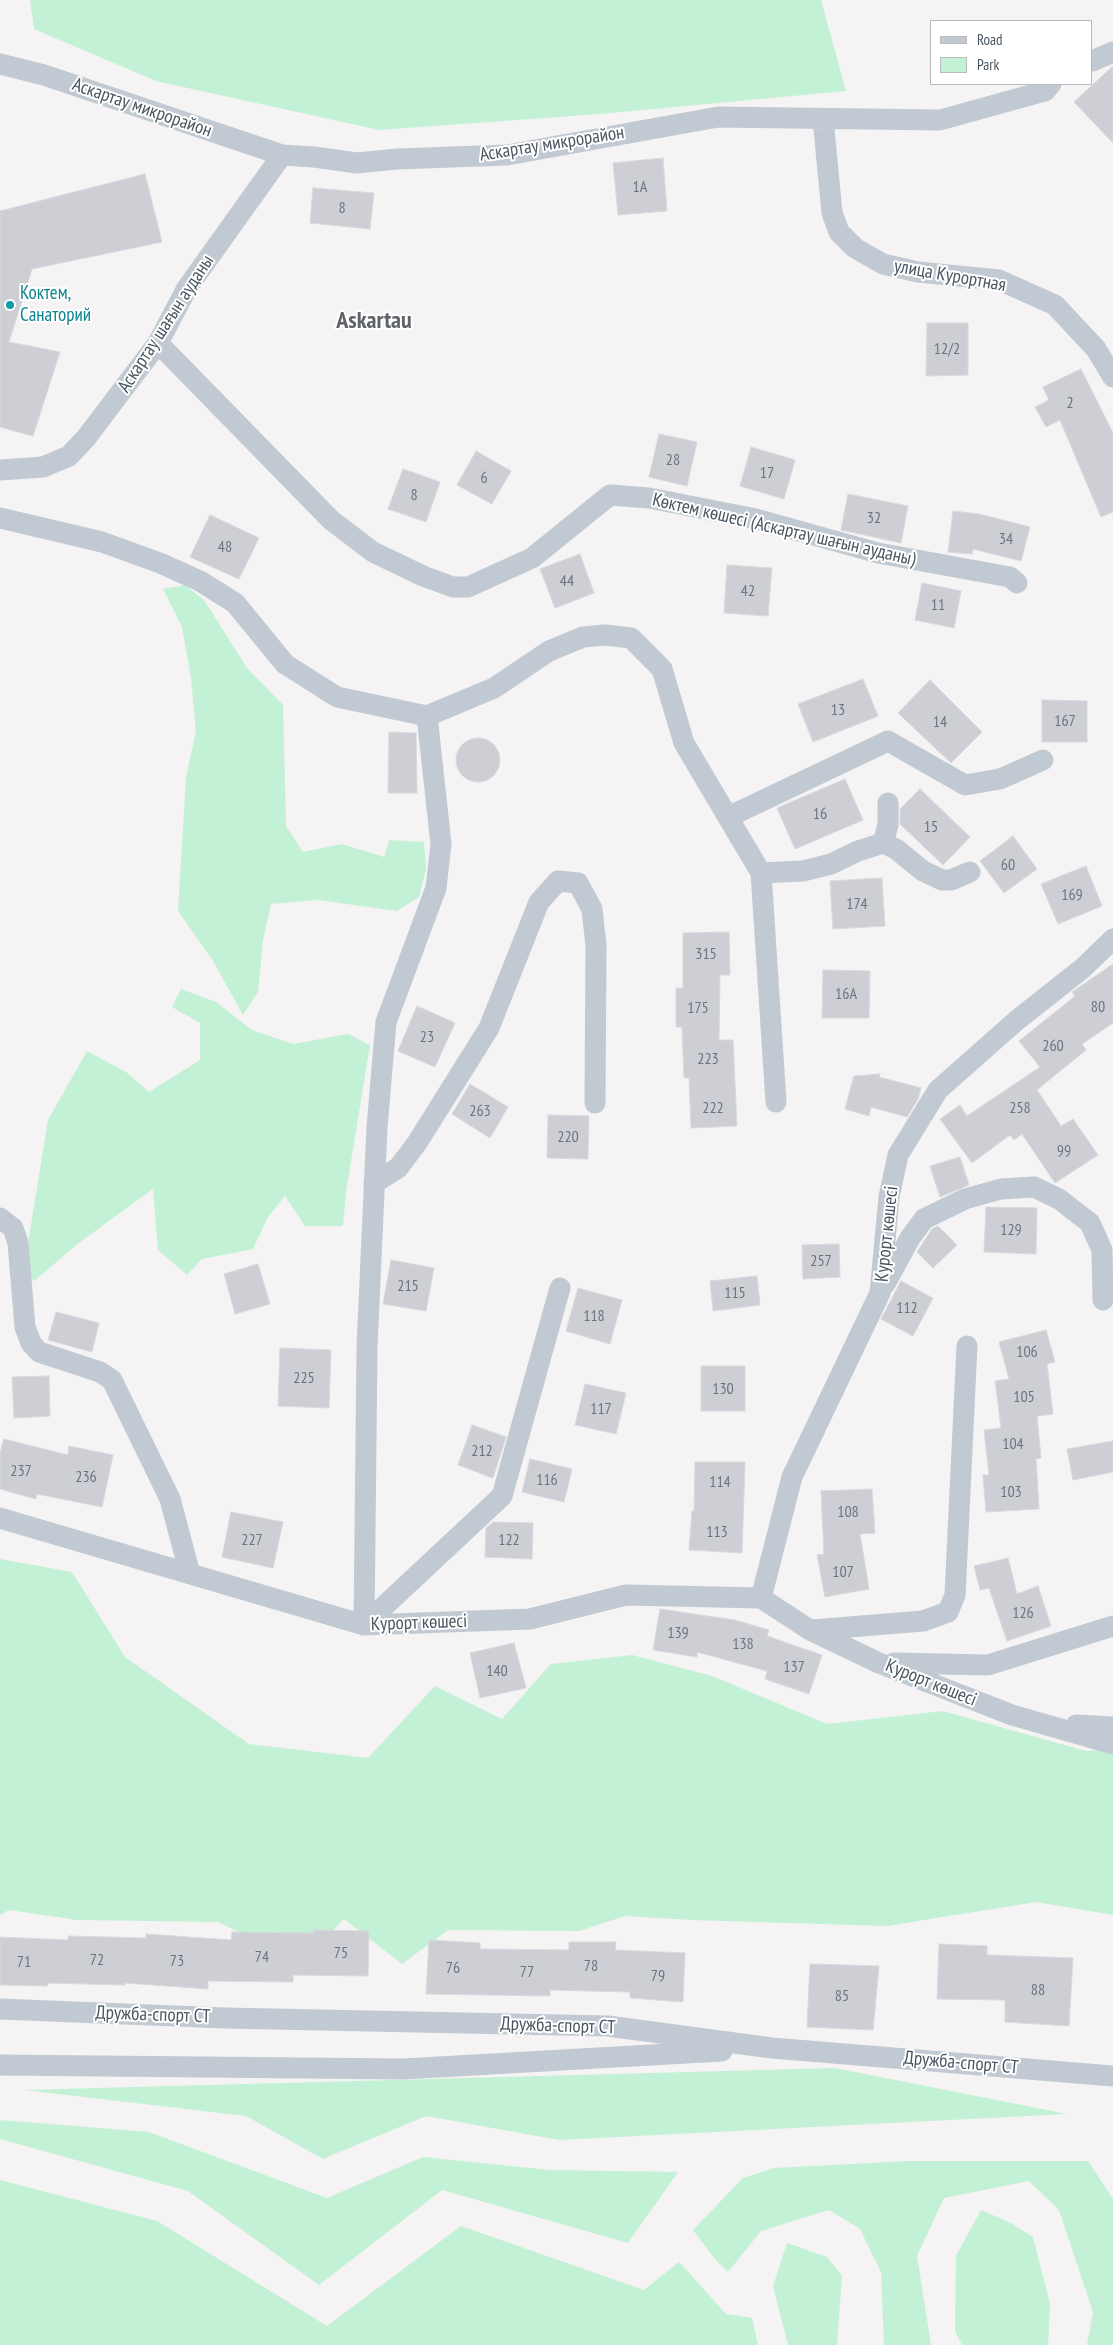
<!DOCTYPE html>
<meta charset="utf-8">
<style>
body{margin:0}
#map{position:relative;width:1113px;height:2345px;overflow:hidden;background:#f5f3f3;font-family:"PT Sans Narrow",sans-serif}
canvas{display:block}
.legend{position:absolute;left:930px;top:20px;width:162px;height:65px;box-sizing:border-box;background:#fff;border:1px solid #b7bbc0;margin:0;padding:6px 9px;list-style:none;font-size:15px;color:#4a5661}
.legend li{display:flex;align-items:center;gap:10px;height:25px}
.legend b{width:25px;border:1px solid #b7bbc0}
</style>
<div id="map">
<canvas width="1113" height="2345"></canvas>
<ul class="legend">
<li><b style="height:6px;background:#c1cad2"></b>Road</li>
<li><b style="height:14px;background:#c3f1d5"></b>Park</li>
</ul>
</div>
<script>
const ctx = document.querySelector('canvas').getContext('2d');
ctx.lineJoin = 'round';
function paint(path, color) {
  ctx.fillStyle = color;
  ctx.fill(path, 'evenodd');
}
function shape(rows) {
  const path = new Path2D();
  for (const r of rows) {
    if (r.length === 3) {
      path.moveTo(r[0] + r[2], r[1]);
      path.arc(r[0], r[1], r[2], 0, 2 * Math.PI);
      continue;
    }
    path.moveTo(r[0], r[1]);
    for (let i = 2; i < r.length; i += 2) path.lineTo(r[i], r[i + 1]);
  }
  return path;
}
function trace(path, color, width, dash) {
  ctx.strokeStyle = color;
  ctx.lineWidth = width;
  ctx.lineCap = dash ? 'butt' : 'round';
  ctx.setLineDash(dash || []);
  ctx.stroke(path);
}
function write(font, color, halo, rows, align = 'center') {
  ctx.font = font + ' "PT Sans Narrow",sans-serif';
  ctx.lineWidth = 4;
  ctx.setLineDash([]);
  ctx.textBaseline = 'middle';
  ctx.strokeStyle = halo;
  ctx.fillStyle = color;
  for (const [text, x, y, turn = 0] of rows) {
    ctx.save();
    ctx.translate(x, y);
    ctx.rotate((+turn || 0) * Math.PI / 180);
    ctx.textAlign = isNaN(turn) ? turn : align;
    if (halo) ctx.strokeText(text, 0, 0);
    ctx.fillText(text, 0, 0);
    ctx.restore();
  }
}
paint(shape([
 [30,0,821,0,846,91,600,114,379,130,156,81,34,29],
 [185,585,204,600,247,668,283,705,286,826,303,852,342,844,384,857,389,840,424,842,426,869,419,897,397,911,318,900,271,904,263,940,258,992,243,1015,213,961,178,911,186,777,196,731,191,678,182,627,163,589],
 [181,989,216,1002,252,1030,293,1044,348,1034,370,1045,346,1192,343,1226,305,1226,285,1196,268,1217,253,1249,202,1259,187,1275,158,1250,153,1189,80,1242,34,1281,24,1268,48,1120,87,1051,126,1072,149,1092,200,1060,200,1023,172,1007],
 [0,1559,72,1572,125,1657,249,1744,368,1758,435,1686,502,1719,551,1664,632,1655,712,1676,827,1724,943,1711,1086,1751,1113,1749,1113,1915,1036,1902,887,1926,691,1920,625,1916,579,1931,448,1930,402,1964,344,1919,302,1963,218,1922,77,1920,9,1910,0,1915],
 [835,2068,1067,2114,559,2140,426,2116,323,2159,246,2116,24,2090],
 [0,2120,149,2132,327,2198,423,2157,550,2170,678,2172,628,2243,442,2190,319,2285,188,2191,0,2139],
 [910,2161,1088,2161,1113,2199,1113,2345,1087,2345,1093,2312,1059,2210,1029,2181,944,2198,917,2256,931,2345,884,2345,881,2272,860,2229,829,2210,761,2231,728,2272,714,2258,693,2230,743,2178,774,2168],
 [0,2180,157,2221,327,2326,461,2226,644,2290,679,2262,726,2314,752,2318,758,2345,0,2345],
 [981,2210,1011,2223,1033,2237,1050,2304,1048,2345,962,2345,955,2331,956,2256],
 [787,2243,827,2257,842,2276,837,2345,788,2345,773,2286]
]), '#c3f1d5');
const building = shape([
 [1113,66,1113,143,1074,102,1113,66],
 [663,158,667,211,618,215,613,163,663,158],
 [145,174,162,242,32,269,9,342,60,352,33,436,0,427,0,211,145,174],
 [313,188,374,193,370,229,310,223,313,188],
 [927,323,968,323,968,375,926,376,927,323],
 [1081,369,1113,433,1113,512,1101,517,1060,420,1046,427,1035,407,1049,400,1043,387,1081,369],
 [659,434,697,442,687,486,649,477,659,434],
 [751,447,795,460,784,499,740,486,751,447],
 [476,451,511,471,492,504,457,485,476,451],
 [403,469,440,482,426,522,388,509,403,469],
 [848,494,908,506,901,543,841,530,848,494],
 [953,511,979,514,1030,527,1021,561,973,549,972,554,948,552,953,511],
 [210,515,259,538,239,579,190,557,210,515],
 [580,554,594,593,555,608,540,569,580,554],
 [727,565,772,568,768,616,724,613,727,565],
 [922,583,961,591,954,628,915,620,922,583],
 [863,679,878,716,813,742,798,704,863,679],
 [930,680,982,732,951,763,898,713,930,680],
 [1042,700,1087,701,1087,742,1042,742,1042,700],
 [389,732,416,733,417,793,388,793,389,732],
 [478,760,22],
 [845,779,863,820,795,849,777,808,845,779],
 [920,789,970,837,943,865,900,824,900,809,920,789],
 [1013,836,1037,869,1004,893,980,861,1013,836],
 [1086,866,1102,906,1058,924,1041,884,1086,866],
 [882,878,885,926,833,929,830,881,882,878],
 [729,932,730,975,720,975,719,1040,733,1040,737,1126,691,1128,689,1078,684,1078,682,1027,676,1027,676,988,683,988,683,933,729,932],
 [1113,964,1113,1023,1082,1044,1086,1050,1037,1090,1061,1126,1073,1119,1098,1155,1055,1183,1022,1134,1014,1140,1010,1135,972,1163,940,1119,960,1105,967,1116,1040,1067,1019,1041,1075,996,1072,992,1113,964],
 [823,970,870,971,869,1018,822,1018,823,970],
 [417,1006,455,1023,435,1067,398,1051,417,1006],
 [880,1074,879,1077,921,1088,918,1099,907,1117,871,1107,869,1116,845,1109,854,1076,880,1074],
 [470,1084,508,1107,490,1138,452,1114,470,1084],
 [548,1115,589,1116,588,1159,547,1158,548,1115],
 [960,1157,969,1185,940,1197,930,1166,960,1157],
 [986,1207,1037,1208,1036,1254,984,1252,986,1207],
 [938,1226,957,1245,933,1268,917,1252,932,1229,938,1226],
 [839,1244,840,1277,803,1279,802,1245,839,1244],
 [391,1260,434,1268,426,1311,383,1304,391,1260],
 [258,1264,270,1304,235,1314,224,1274,258,1264],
 [757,1276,760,1305,713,1311,710,1281,757,1276],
 [901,1281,933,1298,913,1336,881,1319,901,1281],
 [578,1288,622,1300,610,1344,566,1331,578,1288],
 [56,1312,99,1323,92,1352,48,1340,56,1312],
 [1046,1330,1055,1362,1047,1364,1053,1414,1037,1416,1041,1458,1036,1459,1039,1509,986,1512,983,1475,989,1475,984,1430,1001,1428,995,1381,1009,1379,999,1342,1046,1330],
 [280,1348,331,1350,329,1408,278,1406,280,1348],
 [701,1366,745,1366,745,1411,701,1411,701,1366],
 [49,1376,50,1416,14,1418,12,1377,49,1376],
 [585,1384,626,1393,616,1434,575,1425,585,1384],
 [472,1425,506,1437,493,1478,458,1465,472,1425],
 [4,1439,68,1455,69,1446,113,1455,102,1507,37,1494,36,1499,0,1489,0,1453,4,1439],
 [1113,1441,1113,1472,1073,1480,1067,1449,1113,1441],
 [530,1459,572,1469,564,1502,522,1492,530,1459],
 [695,1462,745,1462,742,1553,689,1550,692,1511,694,1511,695,1462],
 [872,1489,875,1533,860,1534,869,1589,825,1597,817,1555,824,1554,821,1491,872,1489],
 [231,1512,283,1522,273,1568,222,1557,231,1512],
 [493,1522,533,1523,532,1559,485,1557,486,1528,493,1522],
 [1008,1558,1017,1594,1038,1586,1051,1626,1007,1641,989,1588,980,1590,974,1566,1008,1558],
 [660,1609,735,1620,769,1630,767,1636,822,1655,809,1694,765,1679,767,1671,697,1652,697,1657,653,1650,660,1609],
 [514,1643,526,1688,480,1698,470,1653,514,1643],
 [313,1930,369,1931,368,1976,293,1975,293,1982,208,1981,208,1989,125,1983,125,1985,48,1983,47,1986,0,1985,0,1937,68,1940,68,1936,146,1938,146,1934,231,1940,232,1932,313,1933,313,1930],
 [429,1940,480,1943,480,1949,569,1950,569,1942,616,1942,615,1950,685,1953,683,2002,630,1998,630,1992,550,1990,550,1996,426,1994,429,1940],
 [939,1944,987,1946,987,1955,1073,1958,1069,2026,1005,2022,1005,2000,937,1999,939,1944],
 [810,1964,879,1966,873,2030,807,2027,810,1964]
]);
paint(building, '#cdcfd5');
trace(building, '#d7d9de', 1);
trace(shape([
 [1092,61,1113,52],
 [0,64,44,75,282,155,314,157,357,163,397,159,507,155,718,117,940,120,1045,91,1051,84],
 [823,119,832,213,839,232,855,248,883,264,918,272,999,280,1055,305,1096,349,1113,377],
 [158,343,331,520,373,552,423,576,453,587,468,587,532,558,610,495,649,498,756,519,878,553,1010,577,1017,583],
 [0,470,43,467,69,456,86,438,158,343,187,288,282,155],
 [0,518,102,542,160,563,200,581,235,603,285,664,337,697,427,716,441,844,436,888,386,1022,377,1127,367,1347,364,1625],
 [427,716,494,688,549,651,583,637,605,635,631,638,662,669,684,743,761,873,776,1102],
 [728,817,888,741,965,785,1000,779,1043,760],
 [883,843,888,825,888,803],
 [761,873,803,871,831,864,858,851,883,843,896,849,923,871,942,880,951,880,970,872],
 [374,1183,398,1168,417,1143,489,1028,539,902,558,881,578,883,592,909,596,945,595,1103],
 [0,1218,13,1228,18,1243,25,1327,31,1343,39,1352,100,1372,112,1380,170,1499,190,1574],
 [885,1284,910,1238,924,1219,965,1199,1001,1189,1034,1187,1059,1199,1090,1223,1102,1250,1103,1300],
 [0,1518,364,1625,530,1619,626,1595,761,1598,810,1630,879,1663,1012,1715,1113,1744],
 [761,1598,792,1477,880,1293,889,1197,898,1155,938,1090,1016,1021,1083,968,1113,939],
 [364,1625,502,1496,560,1288],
 [812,1630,923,1621,948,1612,955,1595,967,1346],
 [894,1663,988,1665,1113,1626],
 [1076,1725,1113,1727],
 [0,2009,225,2018,608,2026,772,2048,1113,2076],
 [0,2065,403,2069,722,2051]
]), '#c1cad2', 21);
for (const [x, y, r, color] of [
 [10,305,5,"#0f9aa8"]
]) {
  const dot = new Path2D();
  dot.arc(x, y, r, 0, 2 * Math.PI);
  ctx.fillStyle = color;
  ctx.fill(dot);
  trace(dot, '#fff', 2);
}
write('16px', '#6b747e', null, [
 ["1А",640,187],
 ["8",342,208],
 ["12/2",947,349],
 ["2",1070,403],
 ["28",673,460],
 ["17",767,473],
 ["6",484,478],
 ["8",414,495],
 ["32",874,518],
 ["34",1006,539],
 ["48",225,547],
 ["44",567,581],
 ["42",748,591],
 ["11",938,605],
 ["13",838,710],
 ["167",1065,721],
 ["14",940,722],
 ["16",820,814],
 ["15",931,827],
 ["60",1008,865],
 ["169",1072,895],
 ["174",857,904],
 ["315",706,954],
 ["16А",846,994],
 ["80",1098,1007],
 ["175",698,1008],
 ["23",427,1037],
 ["260",1053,1046],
 ["223",708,1059],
 ["222",713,1108],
 ["258",1020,1108],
 ["263",480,1111],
 ["220",568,1137],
 ["99",1064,1151],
 ["129",1011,1230],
 ["257",821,1261],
 ["215",408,1286],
 ["115",735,1293],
 ["112",907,1308],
 ["118",594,1316],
 ["106",1027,1352],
 ["225",304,1378],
 ["130",723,1389],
 ["105",1024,1397],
 ["117",601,1409],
 ["104",1013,1444],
 ["212",482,1451],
 ["237",21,1471],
 ["236",86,1477],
 ["116",547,1480],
 ["114",720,1482],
 ["103",1011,1492],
 ["108",848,1512],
 ["113",717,1532],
 ["227",252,1540],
 ["122",509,1540],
 ["107",843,1572],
 ["126",1023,1613],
 ["139",678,1633],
 ["138",743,1644],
 ["137",794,1667],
 ["140",497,1671],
 ["75",341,1953],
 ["74",262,1957],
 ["72",97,1960],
 ["73",177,1961],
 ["71",24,1962],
 ["78",591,1966],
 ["76",453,1968],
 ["77",527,1972],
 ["79",658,1976],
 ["88",1038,1990],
 ["85",842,1996]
]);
write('19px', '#4a5661', '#fff', [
 ["Аскартау микрорайон",142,108,19],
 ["Аскартау микрорайон",552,144,-9],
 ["улица Курортная",950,276,10],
 ["Аскартау шағын ауданы",166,324,-57],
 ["Көктем көшесі (Аскартау шағын ауданы)",784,530,13],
 ["Курорт көшесі",887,1234,-84],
 ["Курорт көшесі",419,1623,-2],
 ["Курорт көшесі",931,1683,22],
 ["Дружба-спорт СТ",153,2015,2],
 ["Дружба-спорт СТ",558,2026,2],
 ["Дружба-спорт СТ",961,2063,5]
]);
write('19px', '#0d838f', '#fff', [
 ["Коктем,",20,294],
 ["Санаторий",20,316]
], 'left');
write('bold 24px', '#5f6368', '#fff', [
 ["Askartau",374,321]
]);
</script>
